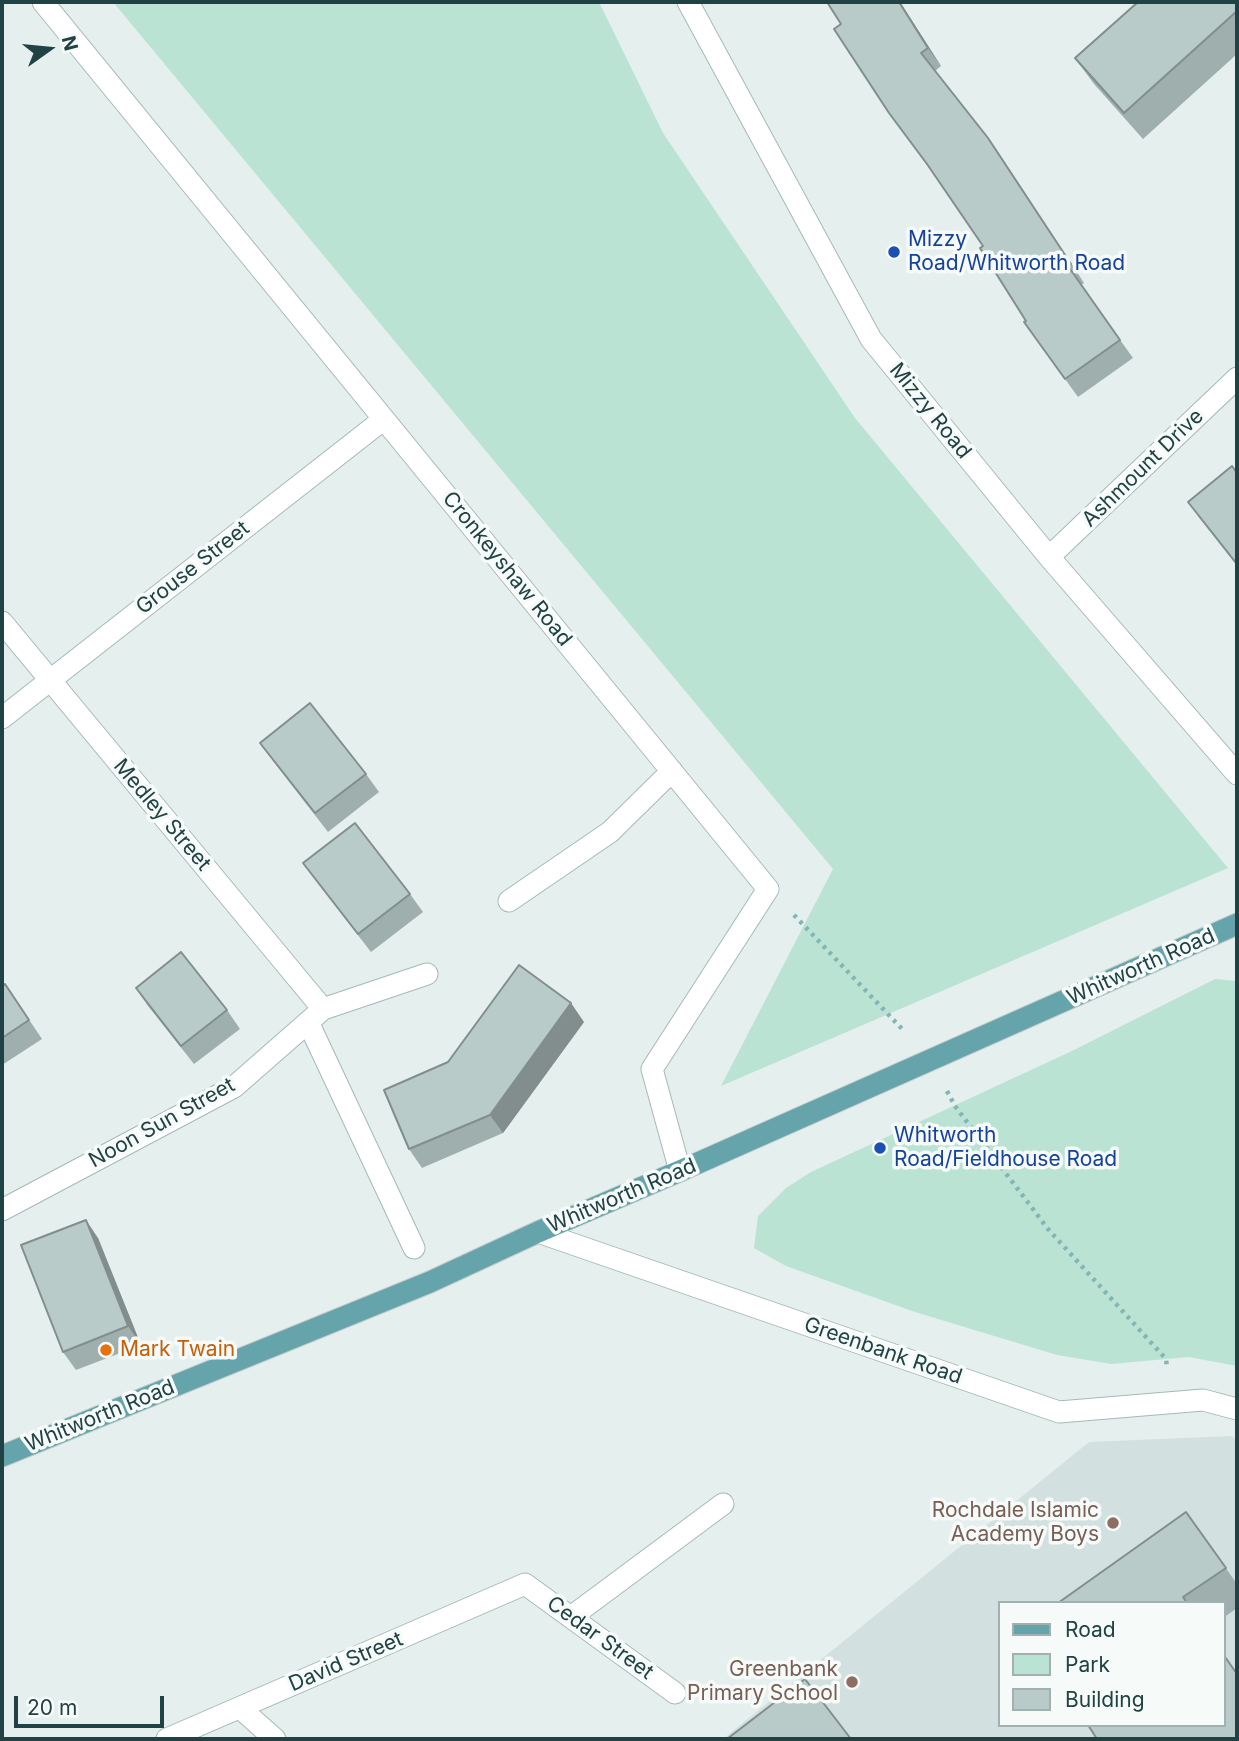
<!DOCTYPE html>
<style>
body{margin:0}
#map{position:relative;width:1239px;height:1741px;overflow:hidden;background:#e5efee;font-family:Inter,sans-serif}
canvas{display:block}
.frame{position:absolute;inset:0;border:4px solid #214244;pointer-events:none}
.legend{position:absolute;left:998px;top:1601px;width:228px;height:126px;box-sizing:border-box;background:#f6fbfa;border:2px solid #a1b1b1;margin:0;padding:9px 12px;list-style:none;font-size:21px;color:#214244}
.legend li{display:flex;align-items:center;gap:14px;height:35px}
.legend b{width:35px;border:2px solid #a1b1b1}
.north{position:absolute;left:14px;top:14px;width:70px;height:70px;-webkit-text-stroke:5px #f6fbfa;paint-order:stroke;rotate:75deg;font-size:19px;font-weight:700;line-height:28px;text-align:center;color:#214244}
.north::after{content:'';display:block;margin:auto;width:24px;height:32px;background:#214244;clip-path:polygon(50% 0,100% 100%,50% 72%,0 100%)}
.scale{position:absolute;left:14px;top:1696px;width:150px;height:32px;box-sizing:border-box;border:4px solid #214244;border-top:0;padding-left:9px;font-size:21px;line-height:24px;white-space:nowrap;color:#214244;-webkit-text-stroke:5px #f6fbfa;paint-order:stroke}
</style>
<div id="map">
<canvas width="1239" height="1741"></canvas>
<div class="frame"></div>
<ul class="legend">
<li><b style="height:9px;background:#64a4aa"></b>Road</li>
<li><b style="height:19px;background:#bbe3d3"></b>Park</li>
<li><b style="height:19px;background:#b9cbc9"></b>Building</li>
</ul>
<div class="north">N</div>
<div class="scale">20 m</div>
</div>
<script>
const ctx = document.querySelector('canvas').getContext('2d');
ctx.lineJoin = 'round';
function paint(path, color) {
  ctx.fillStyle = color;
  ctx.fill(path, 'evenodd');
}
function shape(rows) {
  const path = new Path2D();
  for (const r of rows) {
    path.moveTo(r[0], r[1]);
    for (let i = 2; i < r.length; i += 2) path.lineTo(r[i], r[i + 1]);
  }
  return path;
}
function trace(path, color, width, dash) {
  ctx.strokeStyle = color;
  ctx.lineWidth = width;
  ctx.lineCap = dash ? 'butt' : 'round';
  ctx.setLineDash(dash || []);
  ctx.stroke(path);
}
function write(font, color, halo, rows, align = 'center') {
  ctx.font = font + ' Inter,sans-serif';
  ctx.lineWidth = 7;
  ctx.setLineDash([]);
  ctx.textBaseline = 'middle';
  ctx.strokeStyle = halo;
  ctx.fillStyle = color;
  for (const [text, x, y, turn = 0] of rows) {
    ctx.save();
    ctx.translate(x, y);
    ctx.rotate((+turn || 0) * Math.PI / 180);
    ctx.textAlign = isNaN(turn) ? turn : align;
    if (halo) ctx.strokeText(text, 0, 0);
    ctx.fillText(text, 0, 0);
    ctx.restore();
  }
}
paint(shape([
 [1232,1436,1237,1442,1237,1739,723,1739,1089,1442],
 [999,1603,1223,1603,1223,1725,999,1725]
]), '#d2e0df');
paint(shape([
 [113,2,599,2,663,133,855,418,1228,868,721,1086,833,869],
 [1215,979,1237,981,1237,1366,1189,1357,1111,1364,1057,1355,915,1312,786,1266,754,1248,758,1216,786,1188,811,1172,1074,1050]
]), '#bbe3d3');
const minor = shape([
 [43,2,768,889,652,1069,680,1171],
 [688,2,871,339,1049,557,1237,774],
 [1049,557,1237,378],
 [2,622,323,1009],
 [2,718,384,419],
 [509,901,610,832,672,771],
 [308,1022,414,1248],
 [2,1210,234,1087,323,1009,427,974],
 [538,1232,1059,1412,1203,1400,1237,1409],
 [571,1617,723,1504],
 [240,1708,275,1739],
 [167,1739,525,1584,675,1693]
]);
const major = shape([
 [2,1456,430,1282,538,1232,680,1171,1237,924]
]);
trace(minor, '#a6b8b8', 23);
trace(major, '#c1cacb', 23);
trace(shape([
 [794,915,904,1031],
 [947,1091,955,1106,1048,1229,1166,1359,1167,1367]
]), '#81b6b7', 4.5, [3.5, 5]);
trace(minor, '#fff', 21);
trace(major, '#64a4aa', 21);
paint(shape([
 [827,2,900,2,941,66,935,71,1001,157,1084,283,1081,285,1133,358,1078,397,1024,322,1026,321,983,246,935,176,889,113,841,24],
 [1237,5,1237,54,1143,139,1094,84,1075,58],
 [1237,473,1237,566,1201,520,1188,502],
 [260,743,366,774,379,792,328,832,273,761],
 [303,863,410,894,423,912,371,952,316,881],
 [5,984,42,1039,2,1065,2,987],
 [136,988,227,1010,240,1029,194,1064,148,1006],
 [584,1022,503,1133,422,1168,409,1149],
 [98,1238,141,1345,76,1370,63,1352],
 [1186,1512,1237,1584,1237,1608,1223,1618,1223,1603,1058,1603]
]), '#9fafad');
paint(shape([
 [899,2,900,2,941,66,928,48],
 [988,138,1001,157,1084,283,1071,264],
 [571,1003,584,1022,503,1133,490,1115],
 [86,1220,98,1238,141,1345,128,1326]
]), '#828e8d');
const building = shape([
 [827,2,899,2,928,48,921,53,988,138,1071,264,1068,266,1120,340,1065,379,1024,322,1026,321,980,248,983,246,927,164,889,113,834,29,841,24,827,2],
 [1138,2,1235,2,1237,5,1237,11,1124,113,1075,58,1138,2],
 [1232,466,1237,473,1237,564,1188,502,1232,466],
 [310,703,366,774,315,813,260,743,310,703],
 [355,823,410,894,358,934,303,863,355,823],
 [181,952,227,1010,181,1046,136,988,181,952],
 [519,965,571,1003,490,1115,409,1149,384,1090,448,1062,519,965],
 [5,984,29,1020,2,1038,2,987,5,984],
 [86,1220,128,1326,63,1352,21,1245,86,1220],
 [1186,1512,1226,1568,1183,1597,1187,1603,1058,1603,1186,1512],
 [1223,1654,1237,1674,1237,1739,1097,1739,1088,1725,1223,1725,1223,1654],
 [805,1679,851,1739,727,1739,805,1679]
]);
paint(building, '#b9cbc9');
trace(building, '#828e8d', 2);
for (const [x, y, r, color] of [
 [894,252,7,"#1a4fb4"],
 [880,1148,7,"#1a4fb4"],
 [106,1350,7,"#e8710a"],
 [1113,1523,7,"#8d6e63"],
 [852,1682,7,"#8d6e63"]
]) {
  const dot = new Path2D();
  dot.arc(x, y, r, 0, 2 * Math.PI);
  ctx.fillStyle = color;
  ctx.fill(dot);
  trace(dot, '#f6fbfa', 2.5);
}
write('21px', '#164399', '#f6fbfa', [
 ["Mizzy",908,240],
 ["Road/Whitworth Road",908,264],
 ["Whitworth",894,1136],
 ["Road/Fieldhouse Road",894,1160]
], 'left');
write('21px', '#214244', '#f6fbfa', [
 ["Mizzy Road",930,411,51],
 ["Ashmount Drive",1143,468,-44],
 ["Grouse Street",193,568,-38],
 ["Cronkeyshaw Road",507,569,51],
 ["Medley Street",162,815,50],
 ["Whitworth Road",1141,967,-24],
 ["Noon Sun Street",162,1123,-29],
 ["Whitworth Road",622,1196,-23],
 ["Greenbank Road",883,1351,19],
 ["Whitworth Road",100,1416,-22],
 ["Cedar Street",600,1638,36],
 ["David Street",346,1662,-23]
]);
write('21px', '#c56008', '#f6fbfa', [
 ["Mark Twain",120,1350]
], 'left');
write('21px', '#785e54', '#f6fbfa', [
 ["Rochdale Islamic",1099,1511],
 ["Academy Boys",1099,1535],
 ["Greenbank",838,1670],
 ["Primary School",838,1694]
], 'right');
</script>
